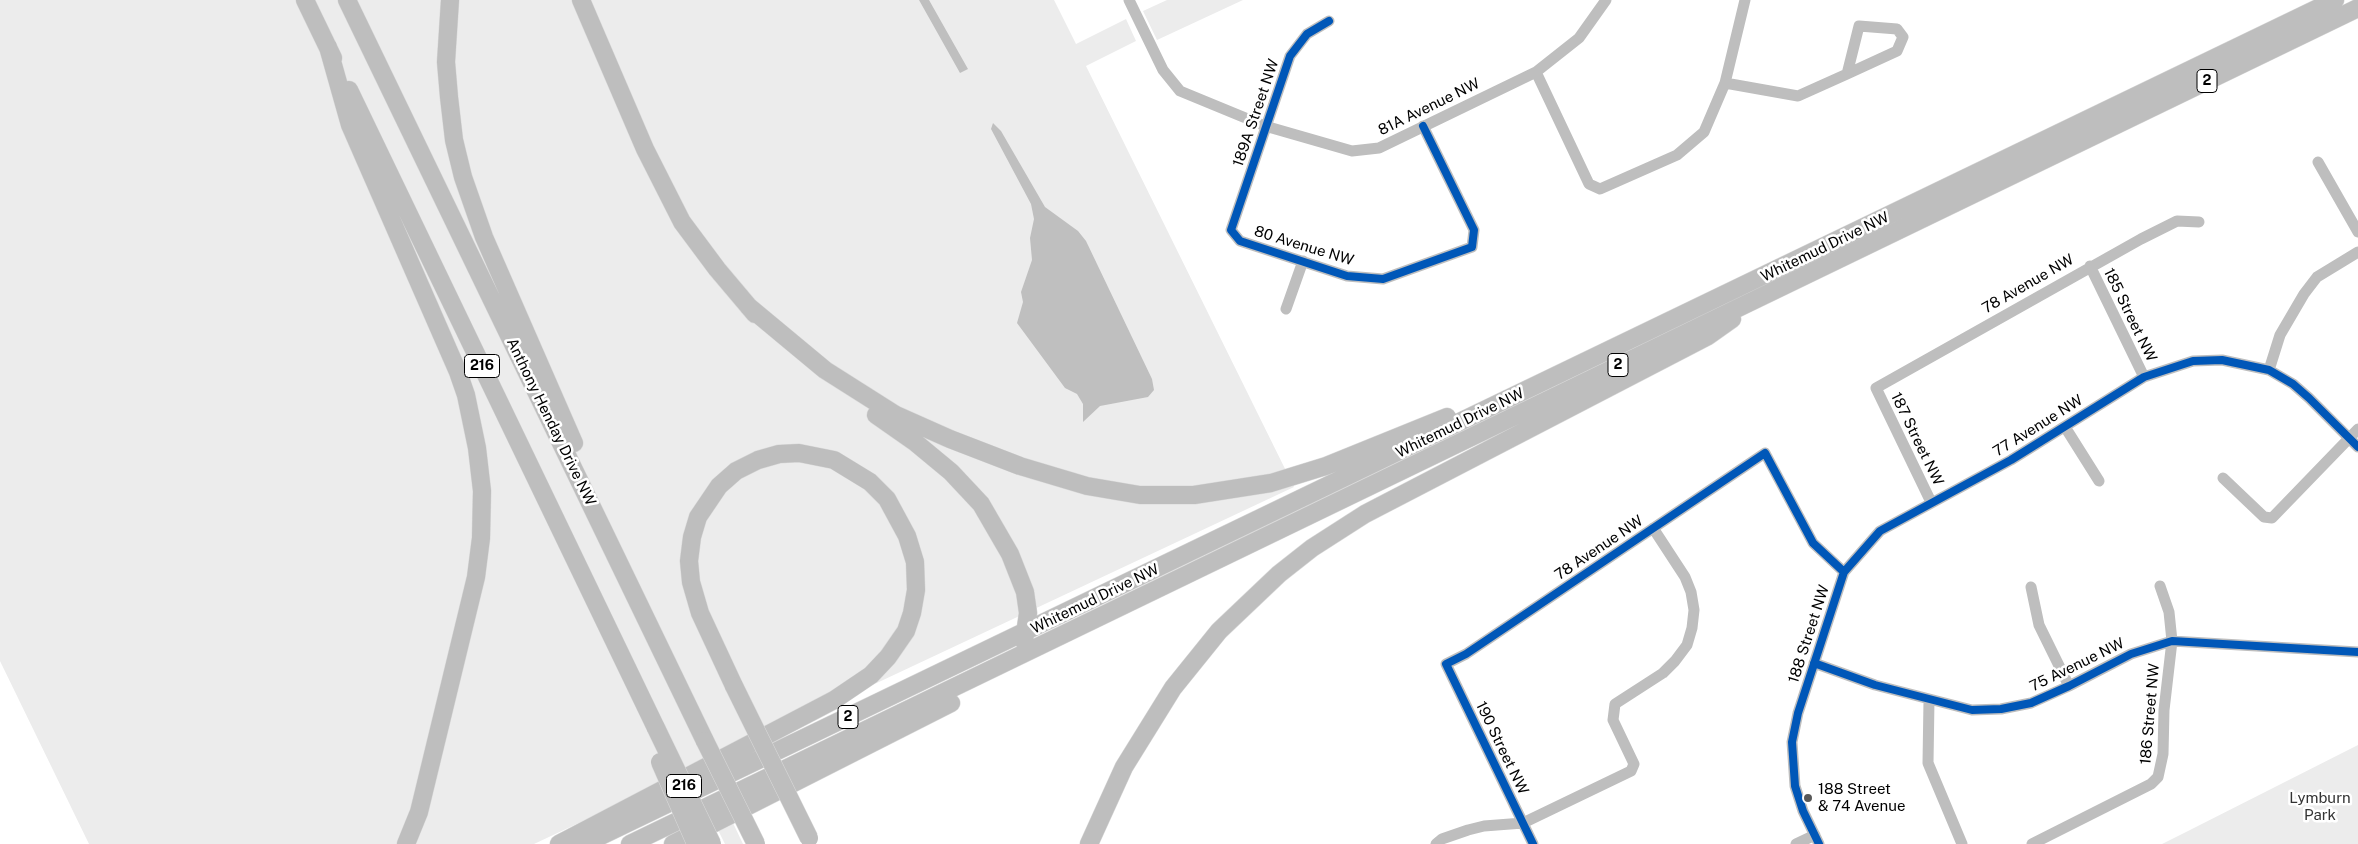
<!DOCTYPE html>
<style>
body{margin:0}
canvas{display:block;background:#fff}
</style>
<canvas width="2358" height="844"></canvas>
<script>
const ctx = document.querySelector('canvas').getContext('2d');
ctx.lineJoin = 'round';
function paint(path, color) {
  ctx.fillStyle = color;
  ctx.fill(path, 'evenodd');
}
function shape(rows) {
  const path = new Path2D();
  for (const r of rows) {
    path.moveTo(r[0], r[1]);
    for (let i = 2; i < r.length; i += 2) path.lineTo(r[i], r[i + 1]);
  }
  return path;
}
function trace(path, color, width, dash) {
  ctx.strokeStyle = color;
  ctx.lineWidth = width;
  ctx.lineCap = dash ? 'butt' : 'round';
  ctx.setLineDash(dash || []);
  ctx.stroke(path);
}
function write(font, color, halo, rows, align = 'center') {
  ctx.font = font + ' "Public Sans",sans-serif';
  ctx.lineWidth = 5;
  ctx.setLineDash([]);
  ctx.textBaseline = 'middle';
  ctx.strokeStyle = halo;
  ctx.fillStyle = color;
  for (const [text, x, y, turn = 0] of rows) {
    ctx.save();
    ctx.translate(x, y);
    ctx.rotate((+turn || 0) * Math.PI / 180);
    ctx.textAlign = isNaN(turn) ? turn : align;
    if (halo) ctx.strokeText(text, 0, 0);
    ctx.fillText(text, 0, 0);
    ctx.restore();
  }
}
paint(shape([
 [0,0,1054,0,1076,44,1126,19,1136,41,1086,66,1294,487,534,844,89,844,0,661],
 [1167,0,1243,0,1157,40,1143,11],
 [2358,745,2358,844,2162,844,2190,830],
 [733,823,743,844,725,844,718,830]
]), '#ececec');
paint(shape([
 [919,0,929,0,968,69,960,73],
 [993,123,1001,131,1045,207,1078,231,1086,241,1152,379,1154,390,1148,397,1100,406,1083,422,1083,404,1077,394,1065,388,1017,323,1023,302,1021,292,1032,260,1030,238,1034,219,1031,204,991,129]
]), '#bfbfbf');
const highway = shape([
 [305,0,333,58],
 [347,0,705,741],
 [450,0,446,62,449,97,454,140,463,177,484,237,574,443],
 [581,0,645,149,682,222,717,269,755,314],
 [328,47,350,125,458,372,466,395,477,448,482,491,481,538,476,577,419,812,406,844],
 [349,90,656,728],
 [748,306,825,370,896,415,950,439,1020,466,1087,486,1140,495,1194,495,1271,483,1326,466,1447,417],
 [876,415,916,443,951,472,981,504,1010,554,1025,592,1028,613,1024,641],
 [559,844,834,700,871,675,888,657,906,631,912,613,916,590,915,562,907,536,887,499,870,482,834,460,799,453,779,454,758,460,736,471,719,486,698,517,692,537,689,561,691,582,700,613,734,686],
 [584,844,2335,0],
 [630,844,2358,8],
 [673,844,951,703],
 [1089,844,1124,767,1173,688,1219,631,1279,574,1312,548,1365,514,1708,336,1732,319]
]);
trace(highway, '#dbdbdb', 19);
trace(shape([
 [1129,0,1163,70,1180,91,1265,126,1352,151,1379,148,1536,72,1579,38,1606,0],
 [1329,21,1307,34,1290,56,1231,230,1240,241,1347,276,1383,279,1472,247,1474,230,1423,126],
 [1536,72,1589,184,1600,189,1677,155,1704,132,1725,83,1745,0],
 [1725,83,1798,96,1847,74,1897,51,1903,37,1897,29,1859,26,1847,74],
 [2318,162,2358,232],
 [2090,266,2144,377],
 [1286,309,1303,261],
 [2269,370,2280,335,2304,294,2317,277,2358,252],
 [2065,427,2099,481],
 [2223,478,2264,517,2272,518,2358,429],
 [1931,502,1876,388,2141,239,2177,221,2199,222],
 [2031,587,2039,625,2069,686],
 [1814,663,1875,685,1972,710,2001,709,2031,703,2069,686,2131,654,2172,641,2358,652],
 [1929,700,1928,763,1962,844],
 [1436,844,1442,839,1468,830,1484,826,1523,823,1631,771,1634,764,1613,720,1615,704,1663,673,1675,661,1687,645,1692,628,1694,610,1691,592,1685,577,1653,528],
 [1533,844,1446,664,1466,654,1765,453,1813,543,1844,572],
 [1796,844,1815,835],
 [1819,844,1803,811,1795,786,1792,742,1798,713,1844,572,1880,531,2011,460,2144,377,2193,361,2222,360,2269,370,2293,384,2309,398,2358,447],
 [2032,844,2151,784,2158,777,2163,754,2164,710,2172,641,2169,612,2160,586]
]), '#bebebe', 11);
trace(highway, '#bebebe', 18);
const highwayBridge = shape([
 [734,686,809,838],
 [656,728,712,844],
 [705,741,756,844],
 [660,762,696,844]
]);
trace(highwayBridge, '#dbdbdb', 19, []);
trace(highwayBridge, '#bebebe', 18);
trace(shape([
 [1329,21,1307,34,1290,56,1231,230,1240,241,1347,276,1383,279,1472,247,1474,230,1423,126],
 [1814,663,1875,685,1972,710,2001,709,2031,703,2069,686,2131,654,2172,641,2358,652],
 [1533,844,1446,664,1466,654,1765,453,1813,543,1844,572],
 [1819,844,1803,811,1795,786,1792,742,1798,713,1844,572,1880,531,2011,460,2144,377,2193,361,2222,360,2269,370,2293,384,2309,398,2358,447]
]), '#0057b8', 8);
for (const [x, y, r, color] of [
 [1808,798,5,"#595959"]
]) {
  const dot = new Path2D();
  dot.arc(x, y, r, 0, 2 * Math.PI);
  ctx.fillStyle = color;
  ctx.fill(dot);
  trace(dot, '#fff', 2);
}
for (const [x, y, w] of [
 [2207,81,20],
 [1618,365,20],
 [482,366,35],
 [848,717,20],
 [684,786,35]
]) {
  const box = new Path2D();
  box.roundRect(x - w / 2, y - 11.5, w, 23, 4);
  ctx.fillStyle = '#fff';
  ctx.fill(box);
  trace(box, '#000', 1);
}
write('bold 14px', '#000', null, [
 ["2",2207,81],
 ["2",1618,365],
 ["216",482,366],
 ["2",848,717],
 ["216",684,786]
]);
write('15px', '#000', '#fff', [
 ["81A Avenue NW",1429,107,-26],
 ["189A Street NW",1256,113,-71],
 ["80 Avenue NW",1304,246,17],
 ["Whitemud Drive NW",1825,247,-26],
 ["78 Avenue NW",2028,284,-30],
 ["185 Street NW",2130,315,64],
 ["Anthony Henday Drive NW",551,422,64],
 ["Whitemud Drive NW",1460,423,-26],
 ["77 Avenue NW",2038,426,-32],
 ["187 Street NW",1917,439,64],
 ["78 Avenue NW",1599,548,-34],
 ["Whitemud Drive NW",1095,599,-26],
 ["188 Street NW",1809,634,-72],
 ["75 Avenue NW",2077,665,-26],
 ["186 Street NW",2150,714,-85],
 ["190 Street NW",1502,748,64]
]);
write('15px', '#000', '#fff', [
 ["188 Street",1818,789],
 ["& 74 Avenue",1818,806]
], 'left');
write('15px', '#333', '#fff', [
 ["Lymburn",2320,798],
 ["Park",2320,815]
]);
</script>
